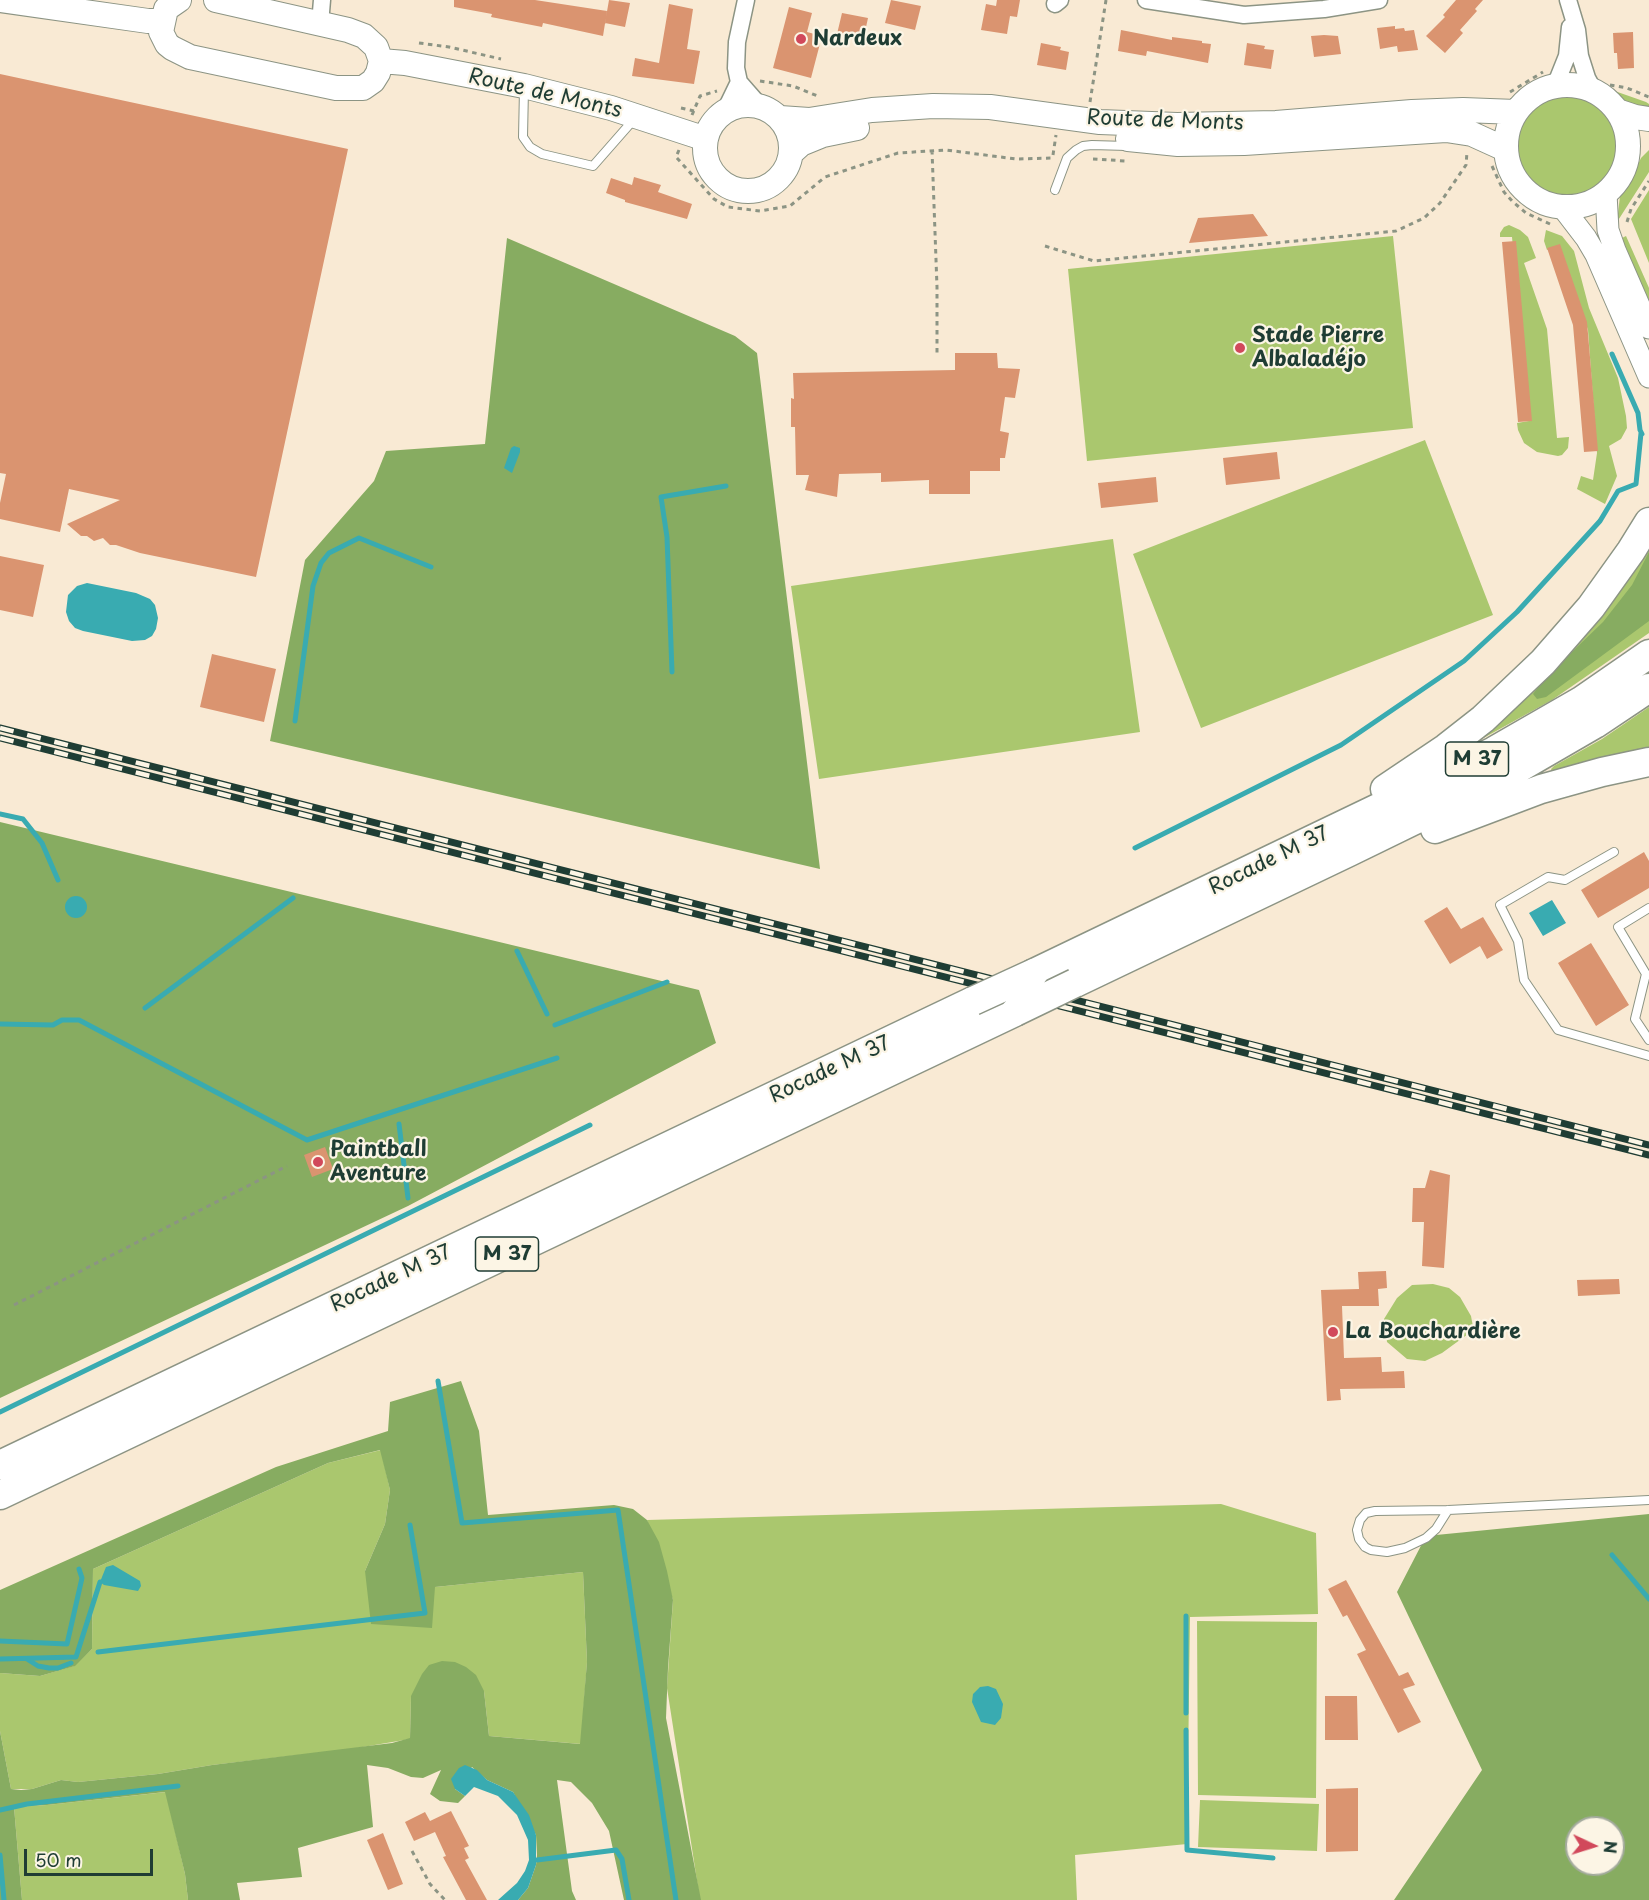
<!DOCTYPE html>
<meta charset="utf-8">
<style>
body{margin:0}
#map{position:relative;width:1649px;height:1900px;overflow:hidden;background:#f9ead4;font-family:"Playpen Sans",sans-serif}
canvas{display:block}
.north{position:absolute;left:1565px;top:1816px;width:60px;height:60px;box-sizing:border-box;background:#fcf5e5;border:2px solid #a4ab9e;border-radius:50%;rotate:94deg;font-size:16px;font-weight:700;line-height:24px;text-align:center;color:#1f3d34}
.north::after{content:'';display:block;margin:auto;width:21px;height:27px;background:#d1495b;clip-path:polygon(50% 0,100% 100%,50% 72%,0 100%)}
.scale{position:absolute;left:24px;top:1849px;width:129px;height:27px;box-sizing:border-box;border:3px solid #1f3d34;border-top:0;padding-left:8px;font-size:18px;line-height:21px;white-space:nowrap;color:#1f3d34;-webkit-text-stroke:4px #fcf5e5;paint-order:stroke}
</style>
<div id="map">
<canvas width="1649" height="1900"></canvas>
<div class="north">N</div>
<div class="scale">50 m</div>
</div>
<script>
const ctx = document.querySelector('canvas').getContext('2d');
ctx.lineJoin = 'round';
function paint(path, color) {
  ctx.fillStyle = color;
  ctx.fill(path, 'evenodd');
}
function shape(rows) {
  const path = new Path2D();
  for (const r of rows) {
    if (r.length === 3) {
      path.moveTo(r[0] + r[2], r[1]);
      path.arc(r[0], r[1], r[2], 0, 2 * Math.PI);
      continue;
    }
    path.moveTo(r[0], r[1]);
    for (let i = 2; i < r.length; i += 2) path.lineTo(r[i], r[i + 1]);
  }
  return path;
}
function trace(path, color, width, dash) {
  ctx.strokeStyle = color;
  ctx.lineWidth = width;
  ctx.lineCap = dash ? 'butt' : 'round';
  ctx.setLineDash(dash || []);
  ctx.stroke(path);
}
function write(font, color, halo, rows, align = 'center') {
  ctx.font = font + ' "Playpen Sans",sans-serif';
  ctx.lineWidth = 4.5;
  ctx.setLineDash([]);
  ctx.textBaseline = 'middle';
  ctx.strokeStyle = halo;
  ctx.fillStyle = color;
  for (const [text, x, y, turn = 0] of rows) {
    ctx.save();
    ctx.translate(x, y);
    ctx.rotate((+turn || 0) * Math.PI / 180);
    ctx.textAlign = isNaN(turn) ? turn : align;
    if (halo) ctx.strokeText(text, 0, 0);
    ctx.fillText(text, 0, 0);
    ctx.restore();
  }
}
paint(shape([
 [1609,89,1646,102,1649,104,1649,111,1624,102],
 [1567,147,51],
 [1649,150,1649,172,1617,222,1620,196,1630,181,1641,158],
 [1649,190,1649,263,1631,219],
 [1509,225,1520,230,1528,237,1536,258,1524,263,1547,329,1557,438,1569,437,1568,448,1562,455,1558,456,1537,452,1524,443,1518,430,1517,423,1529,421,1512,237,1500,237,1500,233,1504,227],
 [1546,230,1562,236,1574,251,1589,308,1618,378,1626,416,1627,428,1621,439,1609,446,1617,476,1605,504,1577,489,1581,476,1593,480,1597,453,1588,330,1559,245,1547,250,1544,241],
 [1393,236,1413,428,1087,461,1068,269],
 [1626,236,1649,288,1649,304,1622,238],
 [1425,440,1493,615,1201,728,1133,554],
 [1113,539,1140,732,819,779,791,586],
 [1649,539,1649,633,1552,700,1460,751],
 [1649,707,1649,748,1619,754,1555,774,1552,772,1551,769,1554,766,1602,739],
 [1433,1284,1449,1288,1460,1297,1471,1316,1473,1327,1468,1334,1442,1353,1425,1361,1407,1359,1387,1342,1384,1319,1397,1298,1412,1285],
 [381,1450,390,1490,385,1524,365,1571,435,1587,583,1572,587,1662,581,1744,489,1736,484,1691,411,1696,410,1739,351,1749,212,1765,158,1774,78,1782,61,1780,32,1789,11,1789,0,1731,0,1673,40,1676,74,1666,92,1649,93,1569,328,1463],
 [1221,1504,1316,1533,1318,1614,1190,1617,1187,1844,1075,1855,1077,1900,700,1900,667,1688,673,1600,647,1520],
 [1197,1621,1317,1622,1316,1798,1198,1795],
 [166,1792,185,1874,188,1900,22,1900,14,1807,47,1805],
 [1200,1800,1319,1804,1317,1851,1198,1847]
]), '#aac76e');
paint(shape([
 [507,238,735,336,757,353,820,869,270,741,305,560,374,481,386,451,485,444],
 [1649,552,1649,621,1546,697,1537,699,1533,694,1546,677,1603,622,1632,585],
 [0,822,699,990,716,1043,408,1206,0,1398],
 [461,1381,479,1431,488,1515,614,1505,633,1509,647,1520,659,1542,667,1571,673,1600,668,1668,666,1718,701,1900,624,1900,609,1831,592,1803,571,1782,557,1780,572,1891,576,1900,518,1900,528,1888,536,1865,537,1855,536,1835,513,1792,487,1780,472,1767,455,1789,465,1796,458,1803,440,1801,430,1794,441,1770,423,1778,411,1777,388,1768,367,1765,373,1827,298,1848,302,1877,237,1883,240,1900,188,1900,185,1874,165,1792,47,1805,14,1807,22,1900,0,1900,0,1731,11,1789,21,1790,32,1789,61,1780,78,1782,158,1774,212,1765,392,1743,410,1738,411,1696,422,1674,429,1665,442,1661,455,1662,466,1667,476,1675,484,1691,489,1736,580,1744,587,1662,583,1572,435,1587,432,1628,371,1624,365,1571,385,1524,390,1490,380,1450,328,1463,93,1569,92,1649,75,1666,40,1676,0,1673,0,1590,276,1467,388,1431,390,1402],
 [1649,1514,1649,1900,1394,1900,1482,1770,1397,1592,1426,1536],
 [1577,1828,1613,1828,1613,1864,1577,1864]
]), '#87ac61');
paint(shape([
 [514,446,520,448,520,452,512,473,504,468,511,448],
 [87,583,136,593,150,599,155,605,158,618,156,629,152,636,145,640,132,641,83,631,75,628,69,621,66,612,68,595,77,586],
 [76,907,11],
 [1552,900,1566,923,1543,936,1529,913],
 [113,1565,140,1581,141,1586,138,1591,104,1585,100,1582,106,1567],
 [988,1686,996,1689,1003,1704,1001,1718,995,1725,981,1722,972,1702,973,1694,980,1687],
 [465,1765,477,1770,487,1780,513,1792,529,1815,536,1835,536,1865,528,1888,518,1900,498,1900,517,1883,525,1871,529,1860,528,1840,517,1815,498,1796,474,1787,465,1796,455,1789,451,1779,459,1768]
]), '#39abb1');
trace(shape([
 [1612,354,1638,413,1640,430,1642,434],
 [672,672,667,537,661,497,726,486],
 [295,721,313,586,321,563,329,553,359,538,431,567],
 [0,814,23,819,42,843,58,880],
 [1135,848,1341,745,1464,661,1517,612,1600,521,1618,491,1636,484,1641,433],
 [517,951,547,1014],
 [145,1008,293,898],
 [0,1024,53,1025,62,1020,79,1020,307,1140,557,1058],
 [555,1025,667,982],
 [399,1124,408,1198],
 [438,1381,462,1523,618,1510,676,1900],
 [0,1412,590,1125],
 [1612,1555,1649,1599],
 [0,1641,67,1644,82,1578,79,1569],
 [98,1652,425,1613,410,1525],
 [0,1659,76,1657,100,1582],
 [27,1659,38,1666,49,1668,58,1668,71,1663],
 [1186,1713,1186,1616],
 [1186,1730,1187,1850,1273,1858],
 [0,1810,27,1804,178,1786],
 [0,1855,4,1900],
 [537,1860,616,1850,622,1859,629,1900]
]), '#39abb1', 5);
paint(shape([
 [454,0,535,0,607,11,603,36,543,23,542,27,491,17,492,14,454,7],
 [609,0,630,3,625,27,605,23],
 [891,0,921,6,915,30,885,23],
 [997,0,1020,0,1017,17,1010,16,1007,34,981,30,986,4,996,6],
 [1456,0,1483,0,1475,9,1477,11,1460,30,1463,33,1445,53,1426,36,1445,17,1443,15],
 [669,4,693,9,687,49,700,51,694,84,632,76,635,58,659,63],
 [789,7,812,13,807,32,822,36,811,78,773,68],
 [842,13,868,18,863,41,837,34],
 [1395,26,1395,29,1404,28,1405,31,1414,30,1418,50,1398,52,1397,46,1380,49,1377,28],
 [1121,30,1172,40,1172,37,1202,41,1202,43,1211,44,1208,63,1147,51,1146,56,1118,51],
 [1633,32,1634,68,1618,69,1617,53,1614,53,1613,33],
 [1324,35,1338,36,1341,54,1314,57,1311,36],
 [1041,43,1061,47,1060,50,1069,52,1066,70,1037,65],
 [1247,43,1265,46,1264,49,1274,50,1271,69,1244,65],
 [0,74,348,149,256,577,140,553,116,545,110,545,103,538,94,541,87,536,81,536,67,524,120,500,69,489,60,532,0,519,0,503,6,474,0,473],
 [634,177,661,185,658,192,692,204,687,219,625,202,625,200,606,193,611,178,632,185],
 [1253,214,1268,236,1189,243,1198,218],
 [1516,241,1532,421,1518,422,1502,242],
 [1560,244,1587,322,1598,451,1584,452,1573,325,1547,248],
 [955,353,997,353,998,368,1020,369,1015,398,1005,397,1000,431,1009,433,1005,458,1000,458,1000,471,970,471,970,494,929,494,929,480,881,482,881,473,839,474,837,497,805,490,809,475,796,475,795,427,791,427,791,398,794,399,793,373,955,370],
 [1277,452,1280,479,1226,485,1223,458],
 [1156,477,1158,502,1101,508,1098,483],
 [0,556,44,565,33,617,0,610],
 [212,654,276,669,264,722,200,707],
 [1644,852,1649,861,1649,888,1598,918,1581,890],
 [1447,907,1461,929,1483,917,1503,950,1487,959,1480,946,1450,964,1424,921],
 [1591,943,1629,1005,1596,1026,1558,963],
 [325,1147,333,1169,312,1177,304,1155],
 [1430,1170,1450,1175,1444,1268,1422,1266,1424,1222,1412,1222,1413,1188,1425,1188],
 [1386,1271,1387,1288,1378,1289,1379,1306,1342,1306,1344,1358,1381,1357,1382,1372,1404,1371,1405,1388,1340,1389,1341,1400,1327,1401,1321,1290,1359,1289,1358,1272],
 [1619,1279,1620,1294,1578,1296,1577,1280],
 [1346,1580,1399,1676,1408,1672,1415,1685,1403,1689,1421,1722,1398,1733,1357,1654,1366,1650,1347,1615,1343,1617,1328,1589],
 [1325,1696,1357,1696,1358,1740,1325,1740],
 [1358,1788,1358,1851,1326,1852,1326,1789],
 [451,1811,469,1846,464,1848,469,1858,465,1860,487,1900,466,1900,443,1857,446,1856,435,1832,414,1841,405,1822,425,1812,430,1821],
 [383,1833,403,1884,388,1890,367,1840]
]), '#da9470');
const service = shape([
 [524,89,523,137,530,147,542,154,593,166,636,117],
 [1055,190,1067,158,1076,150,1083,146,1092,145,1127,146],
 [1614,852,1565,880,1548,877,1500,905,1518,941,1524,980,1558,1030,1649,1056],
 [1649,908,1618,927,1646,974,1635,1019,1649,1040],
 [1448,1510,1436,1529,1426,1538,1405,1548,1387,1552,1371,1550,1365,1547,1359,1539,1357,1530,1360,1520,1366,1513,1375,1511,1448,1510,1649,1500]
]);
const minor = shape([
 [746,0,737,42,736,68,739,82,760,106],
 [1146,0,1244,15,1324,9,1379,0],
 [1568,0,1577,30,1580,56,1587,78,1594,91],
 [1055,4,1060,0],
 [320,24,322,0],
 [1555,86,1567,56,1570,27],
 [724,113,739,82]
]);
const tertiary = shape([
 [1606,194,1608,230,1615,250,1649,328],
 [1563,208,1586,238,1596,255,1649,377]
]);
const secondary = shape([
 [0,0,148,21,162,21],
 [179,0,166,9,161,32,167,44,172,48,190,57,336,88,363,88,373,81,378,73,381,61,376,47,364,36,348,30,216,0],
 [381,61,405,63,524,86,611,108,706,139],
 [1567,146,61],
 [748,148,43],
 [1617,111,1635,117,1649,119],
 [780,118,809,120,872,110,933,106,990,107,1100,122,1177,125,1276,123,1412,112,1463,110,1516,112],
 [1128,139,1178,144,1244,143,1446,130,1472,134,1505,149],
 [791,153,801,144,823,135,857,128]
]);
const trunk = shape([
 [1385,789,1446,748,1483,719,1543,662,1591,607,1631,551,1649,522],
 [1435,829,1541,789,1602,772,1649,762],
 [1034,973,1434,781,1494,751,1581,701,1649,654],
 [1075,983,1349,852,1507,775,1595,724,1649,688],
 [0,1465,973,1001],
 [0,1495,1015,1012]
]);
trace(service, '#8c9484', 10);
trace(minor, '#8c9484', 19);
trace(tertiary, '#8c9484', 23);
trace(secondary, '#8c9484', 26);
trace(trunk, '#8c9484', 31);
trace(shape([
 [419,43,449,47,501,59],
 [760,81,793,86,820,97],
 [1610,85,1627,88,1649,97],
 [1510,92,1543,72],
 [1090,102,1106,0],
 [681,108,694,111],
 [692,115,700,96,717,91],
 [679,150,676,157,714,199,728,207,760,211,790,206,825,177,898,153,946,150,1016,159,1054,158],
 [932,150,937,287,937,353],
 [1053,155,1056,135],
 [1093,159,1126,161],
 [1492,166,1504,192,1512,201,1526,213,1550,224],
 [1627,222,1631,209,1649,181],
 [1045,246,1094,261,1396,231,1424,218,1440,203,1466,165,1467,152],
 [14,1305,287,1166],
 [412,1851,430,1884,445,1900]
]), '#8c9484', 3, [4.5, 4.5]);
trace(service, '#fff', 8);
trace(minor, '#fff', 16);
trace(tertiary, '#fff', 21);
trace(secondary, '#fff', 24);
trace(trunk, '#fff', 28);
const rail = shape([
 [0,728,1649,1145],
 [0,738,1649,1155]
]);
trace(rail, '#1f3d34', 7);
trace(rail, '#fcf5e5', 4.5, [14]);
const trunkBridge = shape([
 [973,1001,1034,973],
 [1015,1012,1075,983]
]);
trace(trunkBridge, '#8c9484', 31, []);
trace(trunkBridge, '#fff', 28);
for (const [x, y, r, color] of [
 [801,39,6,"#d1495b"],
 [1240,348,6,"#d1495b"],
 [318,1162,6,"#d1495b"],
 [1333,1332,6,"#d1495b"]
]) {
  const dot = new Path2D();
  dot.arc(x, y, r, 0, 2 * Math.PI);
  ctx.fillStyle = color;
  ctx.fill(dot);
  trace(dot, '#fcf5e5', 2);
}
for (const [x, y, w] of [
 [1477,759,63],
 [507,1254,63]
]) {
  const box = new Path2D();
  box.roundRect(x - w / 2, y - 17, w, 34, 4.5);
  ctx.fillStyle = '#fcf5e5';
  ctx.fill(box);
  trace(box, '#1f3d34', 1.5);
}
write('bold 20px', '#1f3d34', null, [
 ["M 37",1477,759],
 ["M 37",507,1254]
]);
write('bold 21px', '#1f3d34', '#fcf5e5', [
 ["Nardeux",813,39],
 ["Stade Pierre",1252,336],
 ["Albaladéjo",1252,360],
 ["Paintball",330,1150],
 ["Aventure",330,1174],
 ["La Bouchardière",1345,1332]
], 'left');
write('21px', '#1f3d34', '#fcf5e5', [
 ["Route de Monts",545,94,13],
 ["Route de Monts",1165,121,2],
 ["Rocade M 37",1269,861,-26],
 ["Rocade M 37",830,1070,-25],
 ["Rocade M 37",391,1279,-25]
]);
</script>
